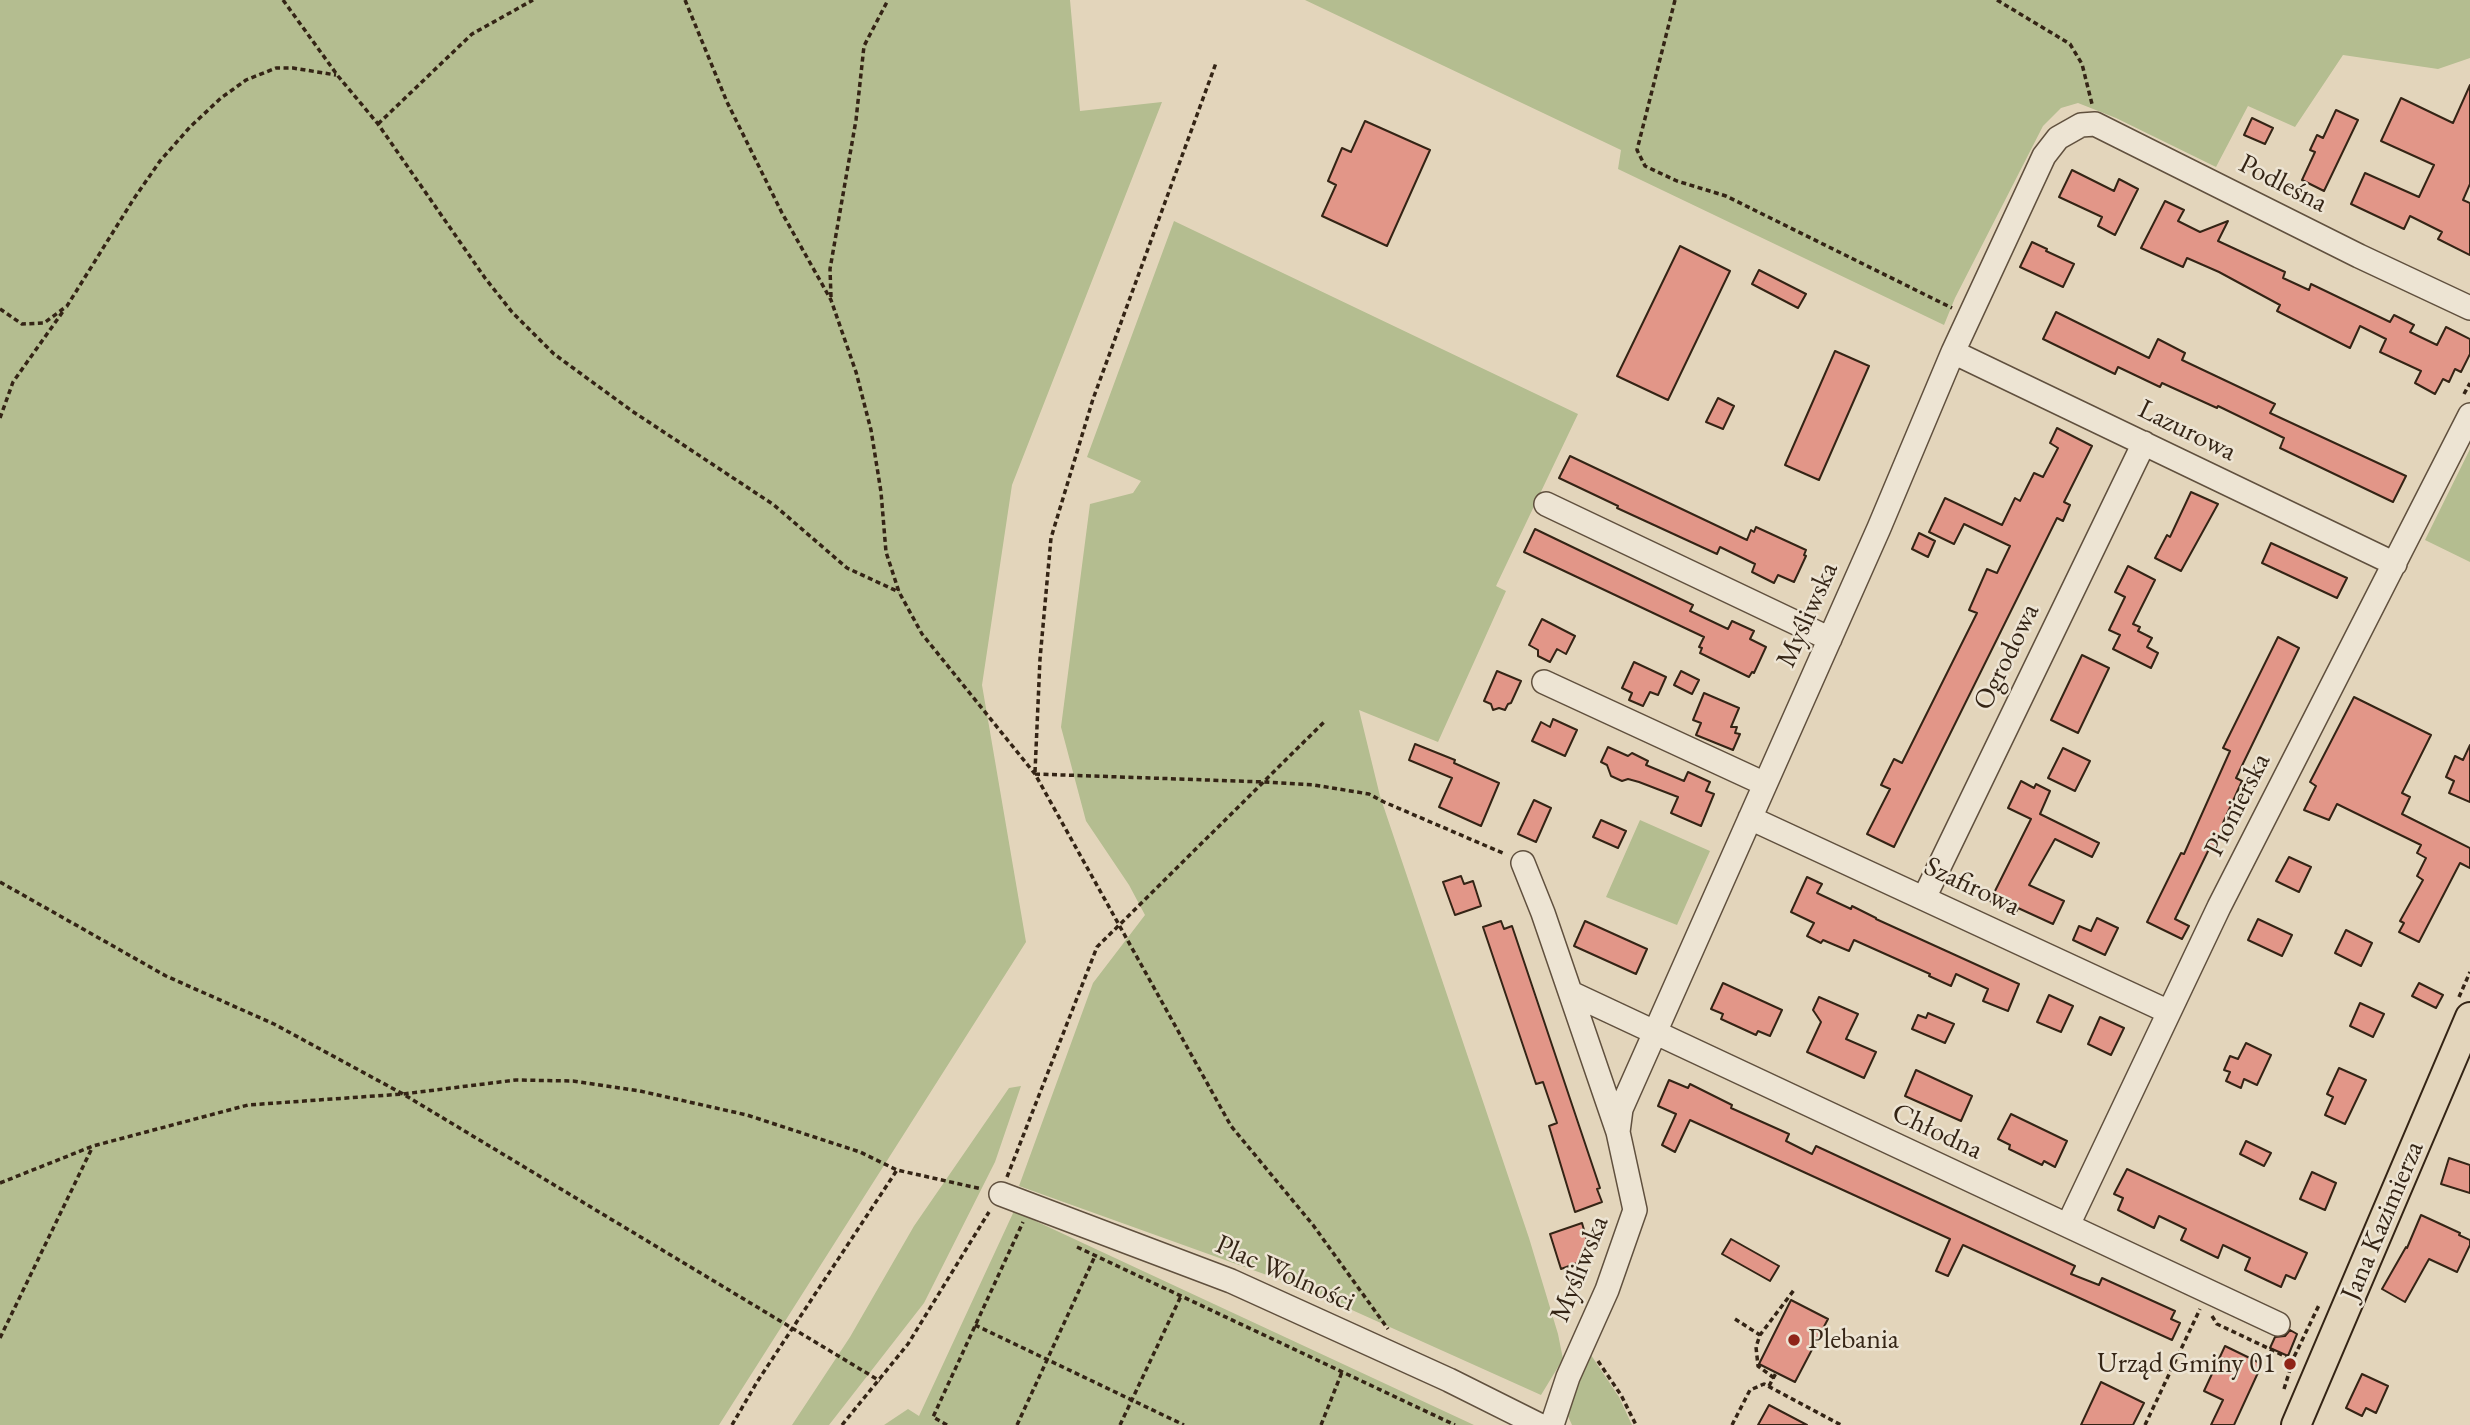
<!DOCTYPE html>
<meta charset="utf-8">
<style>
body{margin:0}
canvas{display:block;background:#e3d5bb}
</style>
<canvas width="2470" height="1425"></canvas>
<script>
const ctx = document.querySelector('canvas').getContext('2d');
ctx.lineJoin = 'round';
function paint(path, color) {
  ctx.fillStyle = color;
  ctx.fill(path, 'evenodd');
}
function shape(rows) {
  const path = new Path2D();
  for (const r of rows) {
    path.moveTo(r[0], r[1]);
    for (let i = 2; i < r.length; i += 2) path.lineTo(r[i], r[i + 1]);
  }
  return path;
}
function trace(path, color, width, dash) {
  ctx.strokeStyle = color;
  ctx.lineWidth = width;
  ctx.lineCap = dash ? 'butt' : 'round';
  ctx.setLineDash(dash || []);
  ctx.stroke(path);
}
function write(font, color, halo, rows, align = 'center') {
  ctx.font = font + ' "EB Garamond",serif';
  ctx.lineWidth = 5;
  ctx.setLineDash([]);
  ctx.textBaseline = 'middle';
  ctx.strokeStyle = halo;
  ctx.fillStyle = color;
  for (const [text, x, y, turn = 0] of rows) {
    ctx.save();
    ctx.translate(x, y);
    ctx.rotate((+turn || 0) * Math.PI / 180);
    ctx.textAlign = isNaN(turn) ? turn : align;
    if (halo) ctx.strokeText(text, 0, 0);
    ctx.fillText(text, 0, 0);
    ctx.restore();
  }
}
paint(shape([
 [0,0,1070,0,1080,111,1162,102,1012,485,982,685,1026,942,719,1425,0,1425],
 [1305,0,2470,0,2470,58,2438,69,2343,55,2295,127,2248,106,2216,167,2116,118,2078,103,2061,108,2043,126,1955,298,1944,325,1618,169,1621,150],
 [1174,221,1578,414,1496,586,1506,591,1438,742,1359,710,1380,796,1529,1238,1558,1334,1563,1359,1541,1395,1303,1288,1019,1186,1093,983,1145,915,1129,885,1086,821,1061,727,1090,504,1133,493,1141,481,1087,457],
 [2470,449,2470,562,2425,540],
 [1640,820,1710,851,1677,925,1606,897],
 [1021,1086,995,1162,924,1303,829,1425,792,1425,850,1337,914,1226,1009,1088],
 [1014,1211,1474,1425,884,1425,908,1409,919,1416],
 [1587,1349,1619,1397,1632,1425,1572,1425,1567,1414]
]), '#b4bd90');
const building = shape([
 [2470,85,2470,184,2463,200,2470,203,2470,255,2438,239,2442,232,2410,216,2404,229,2351,204,2365,173,2419,197,2434,165,2381,141,2401,98,2453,123,2470,85],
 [2336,110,2358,120,2324,191,2302,180,2315,152,2310,150,2317,135,2323,138,2336,110],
 [2252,118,2273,128,2265,144,2244,135,2252,118],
 [1365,121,1430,150,1387,246,1322,216,1336,185,1328,181,1342,148,1351,152,1365,121],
 [2072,170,2114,191,2119,179,2138,189,2115,235,2098,226,2102,217,2059,197,2072,170],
 [2165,201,2184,210,2178,221,2200,232,2228,221,2218,241,2285,272,2283,278,2309,290,2311,284,2390,322,2394,315,2414,325,2410,332,2437,345,2446,327,2470,339,2470,354,2461,372,2455,369,2449,382,2443,379,2435,394,2415,383,2421,371,2380,352,2386,339,2360,326,2350,348,2277,311,2280,305,2219,272,2187,258,2183,267,2141,248,2165,201],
 [2032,242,2047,249,2046,251,2074,264,2063,287,2020,267,2032,242],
 [1680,246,1730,271,1668,400,1617,376,1680,246],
 [1759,270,1806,294,1798,308,1752,284,1759,270],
 [2056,312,2149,358,2158,339,2185,353,2182,360,2275,404,2270,413,2406,476,2393,502,2280,448,2284,438,2218,406,2217,408,2162,383,2160,387,2118,367,2115,374,2043,339,2056,312],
 [1835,351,1869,366,1819,480,1785,465,1835,351],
 [1718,398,1734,406,1723,429,1706,422,1718,398],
 [2057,428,2092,446,2064,502,2070,505,2063,521,2057,518,1894,847,1867,834,1890,789,1881,785,1894,759,1902,763,1977,613,1969,610,1987,569,1997,573,2010,546,1964,524,1954,544,1929,532,1945,498,2002,525,2015,498,2020,501,2034,473,2043,477,2058,448,2050,443,2057,428],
 [1570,456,1747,540,1751,530,1754,532,1756,527,1806,550,1804,555,1806,556,1794,582,1778,575,1774,583,1752,572,1755,564,1720,547,1717,554,1617,508,1618,506,1559,478,1570,456],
 [2191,492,2218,504,2181,571,2155,558,2167,535,2170,537,2191,492],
 [1535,529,1693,605,1690,611,1728,629,1732,621,1754,631,1750,639,1766,647,1754,673,1752,672,1749,677,1700,653,1702,648,1699,647,1704,637,1524,552,1535,529],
 [1919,533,1935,541,1928,557,1912,549,1919,533],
 [2271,543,2347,578,2337,598,2262,563,2271,543],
 [2128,566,2155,580,2133,624,2140,627,2138,631,2152,638,2147,647,2158,653,2151,668,2113,649,2120,635,2109,630,2125,597,2115,592,2128,566],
 [1542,619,1575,636,1566,654,1557,649,1550,662,1538,656,1538,650,1529,645,1542,619],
 [2278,637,2299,648,2236,778,2242,781,2223,823,2225,824,2214,849,2210,847,2175,919,2189,926,2182,939,2147,922,2181,853,2184,854,2230,751,2223,748,2278,637],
 [2082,655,2109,668,2078,733,2051,720,2082,655],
 [1634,662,1666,677,1658,695,1650,692,1643,706,1629,700,1632,693,1622,688,1634,662],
 [1497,671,1521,681,1511,703,1508,704,1505,710,1499,708,1493,710,1491,704,1484,701,1497,671],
 [1681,671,1699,680,1692,694,1674,685,1681,671],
 [1704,693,1739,708,1731,727,1737,727,1735,733,1740,734,1733,750,1696,735,1701,723,1693,720,1704,693],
 [2354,697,2431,735,2402,793,2410,797,2402,814,2470,848,2470,868,2460,863,2419,942,2399,932,2404,923,2400,921,2423,880,2417,876,2426,858,2417,853,2421,845,2337,804,2329,820,2304,810,2316,786,2310,782,2354,697],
 [1553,719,1577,730,1565,756,1532,741,1541,722,1550,727,1553,719],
 [1415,744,1455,760,1454,763,1499,783,1481,826,1439,807,1452,778,1409,760,1415,744],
 [2470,745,2470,802,2449,793,2454,781,2446,777,2455,756,2463,760,2470,745],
 [1608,747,1628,756,1632,753,1648,761,1646,765,1684,781,1688,772,1710,782,1706,791,1714,794,1701,826,1671,813,1678,797,1639,782,1628,779,1622,781,1611,776,1607,765,1601,762,1608,747],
 [2063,748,2090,761,2075,791,2048,778,2063,748],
 [2021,781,2034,788,2036,784,2050,791,2040,814,2099,843,2092,857,2055,839,2029,885,2064,901,2053,924,2018,908,2015,914,1990,901,2031,819,2008,808,2021,781],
 [1534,800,1551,808,1536,842,1518,834,1534,800],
 [1601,820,1626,831,1618,848,1593,837,1601,820],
 [2289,857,2311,867,2299,892,2276,881,2289,857],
 [1461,876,1464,884,1473,881,1481,906,1455,915,1443,882,1461,876],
 [1807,877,1822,884,1817,893,1851,909,1852,906,1876,918,1876,919,2019,984,2008,1011,1983,1001,1988,989,1956,974,1951,986,1929,976,1930,974,1854,940,1849,951,1823,940,1821,943,1807,936,1814,923,1791,912,1807,877],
 [2097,918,2118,928,2105,955,2073,940,2079,926,2091,931,2097,918],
 [2258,919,2292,935,2282,956,2248,940,2258,919],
 [1501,921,1504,929,1512,926,1600,1188,1597,1189,1602,1202,1575,1212,1549,1126,1557,1123,1543,1082,1536,1084,1483,927,1501,921],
 [1585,921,1647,949,1636,974,1574,946,1585,921],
 [2346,930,2372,943,2361,966,2335,953,2346,930],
 [1723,983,1782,1010,1770,1036,1758,1031,1756,1035,1721,1019,1723,1014,1711,1009,1723,983],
 [2419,983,2443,995,2436,1008,2412,996,2419,983],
 [2049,995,2073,1006,2061,1032,2037,1022,2049,995],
 [1819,997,1858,1014,1846,1039,1876,1052,1864,1078,1807,1052,1821,1022,1813,1010,1819,997],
 [2360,1003,2384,1014,2373,1037,2350,1026,2360,1003],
 [1928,1013,1954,1024,1945,1043,1912,1029,1918,1015,1926,1018,1928,1013],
 [2100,1017,2124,1028,2111,1055,2088,1044,2100,1017],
 [2246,1043,2271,1055,2257,1085,2244,1079,2241,1088,2226,1081,2230,1072,2224,1070,2230,1056,2238,1059,2246,1043],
 [2339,1068,2366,1080,2345,1124,2325,1115,2333,1097,2327,1094,2339,1068],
 [1916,1070,1972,1096,1961,1121,1905,1096,1916,1070],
 [1669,1080,1688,1088,1690,1084,1732,1105,1731,1108,1789,1134,1786,1141,1812,1154,1816,1146,2075,1266,2071,1274,2099,1285,2102,1278,2175,1311,2171,1319,2180,1323,2172,1340,1963,1245,1948,1276,1936,1271,1950,1239,1690,1120,1675,1152,1662,1145,1676,1114,1658,1106,1669,1080],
 [2011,1114,2067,1141,2055,1167,2044,1161,2042,1165,2009,1149,2010,1145,1998,1139,2011,1114],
 [2246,1141,2271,1153,2264,1166,2240,1154,2246,1141],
 [2449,1158,2470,1165,2470,1193,2441,1184,2449,1158],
 [2127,1169,2307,1253,2295,1279,2286,1275,2281,1287,2245,1270,2250,1258,2223,1245,2218,1258,2181,1240,2186,1229,2159,1216,2154,1228,2118,1210,2123,1198,2114,1194,2127,1169],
 [2312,1172,2336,1183,2325,1210,2300,1199,2312,1172],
 [2421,1215,2460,1233,2459,1235,2470,1240,2470,1245,2457,1272,2429,1259,2405,1302,2382,1289,2406,1247,2407,1248,2421,1215],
 [1582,1223,1588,1244,1584,1246,1588,1259,1561,1269,1550,1234,1582,1223],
 [1731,1239,1779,1266,1770,1281,1722,1254,1731,1239],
 [1791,1300,1828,1319,1795,1382,1759,1364,1791,1300],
 [2290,1330,2297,1334,2288,1356,2270,1348,2275,1337,2285,1336,2290,1330],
 [2225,1346,2262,1364,2234,1425,2211,1425,2223,1400,2204,1391,2225,1346],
 [2362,1374,2388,1386,2376,1413,2366,1408,2362,1416,2346,1408,2362,1374],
 [2101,1382,2144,1403,2133,1425,2081,1425,2101,1382],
 [1769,1405,1807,1425,1758,1425,1769,1405]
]);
paint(building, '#e29688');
trace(building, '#342415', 2);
const minor = shape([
 [1953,352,2395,564],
 [1546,504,1830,639],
 [1544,682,1765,784],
 [1750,818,2169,1012],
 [1523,863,1543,913,1618,1132,1635,1210,1607,1290,1568,1377,1552,1425],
 [1924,898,2144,443],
 [1571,993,2278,1324],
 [1618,1132,1621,1109,1879,528,1953,352,2044,156,2058,138,2081,125,2095,124,2359,256,2470,308],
 [1001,1194,1231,1281,1449,1380,1539,1425],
 [2068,1225,2219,907,2470,415]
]);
const major = shape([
 [2296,1425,2470,1017]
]);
trace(minor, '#60503e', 26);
trace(major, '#342415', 32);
trace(shape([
 [283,0,338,76,378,124,485,278,512,312,554,354,632,411,774,505,847,568,899,592],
 [685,0,727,102,782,213,831,300,856,372,871,430,881,492,886,552,899,592,922,634,1035,774,1231,1126,1313,1225,1388,1329],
 [1675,0,1637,150,1645,166,1677,181,1726,196,1952,308],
 [1997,0,2070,44,2082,64,2092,104],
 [378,124,472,34,533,0],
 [831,297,830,269,856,120,864,46,888,0],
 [0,309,22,324,44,323,67,306,133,200,160,161,190,127,221,98,246,80,276,68,293,68,336,75],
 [2464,394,2470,383],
 [0,418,13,382,64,310],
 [1035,772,1040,659,1051,538,1093,399,1216,63],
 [1035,774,1265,782,1314,785,1369,794,1384,802,1505,854],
 [0,882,166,976,274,1024,403,1094,880,1381],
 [2459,997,2470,972],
 [1007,1177,1097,947,1325,721],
 [0,1183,93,1146,248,1105,403,1094,516,1080,573,1081,640,1091,747,1115,860,1152,897,1170,982,1189],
 [1077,1247,1455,1425],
 [2212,1316,2217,1324,2293,1360],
 [1735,1319,1760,1335],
 [975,1325,1184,1425],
 [0,1338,92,1148],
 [1598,1361,1621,1395,1636,1425],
 [1774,1378,1758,1366,1756,1347,1760,1335,1794,1290],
 [1769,1386,1776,1373],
 [2284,1389,2294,1357,2320,1303],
 [732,1425,757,1382,897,1170],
 [842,1425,908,1344,989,1212],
 [947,1425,933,1417,1023,1222],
 [1017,1425,1095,1256],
 [1120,1425,1181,1296],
 [1321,1425,1342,1372],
 [1732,1425,1750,1390,1764,1384,1841,1425],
 [2145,1425,2200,1309]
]), '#342415', 3.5, [5, 3.5]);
trace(minor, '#ede4d3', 23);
trace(major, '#e3d5bb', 28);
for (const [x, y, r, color] of [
 [1794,1340,7,"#8f2418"],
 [2290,1364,7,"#8f2418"]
]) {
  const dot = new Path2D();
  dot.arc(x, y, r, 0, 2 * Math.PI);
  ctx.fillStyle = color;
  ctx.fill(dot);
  trace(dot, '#ede4d3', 2.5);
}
write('28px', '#342415', '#ede4d3', [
 ["Podleśna",2283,184,27],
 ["Lazurowa",2187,431,26],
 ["Myśliwska",1808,615,-66],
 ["Ogrodowa",2007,657,-64],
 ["Pionierska",2238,805,-63],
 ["Szafirowa",1972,887,25],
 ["Chłodna",1937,1132,25],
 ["Jana Kazimierza",2383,1221,-67],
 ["Myśliwska",1580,1269,-68],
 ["Plac Wolności",1285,1274,24]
]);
write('28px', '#342415', '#ede4d3', [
 ["Plebania",1808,1340],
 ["Urząd Gminy 01",2276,1364,"right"]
], 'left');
</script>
